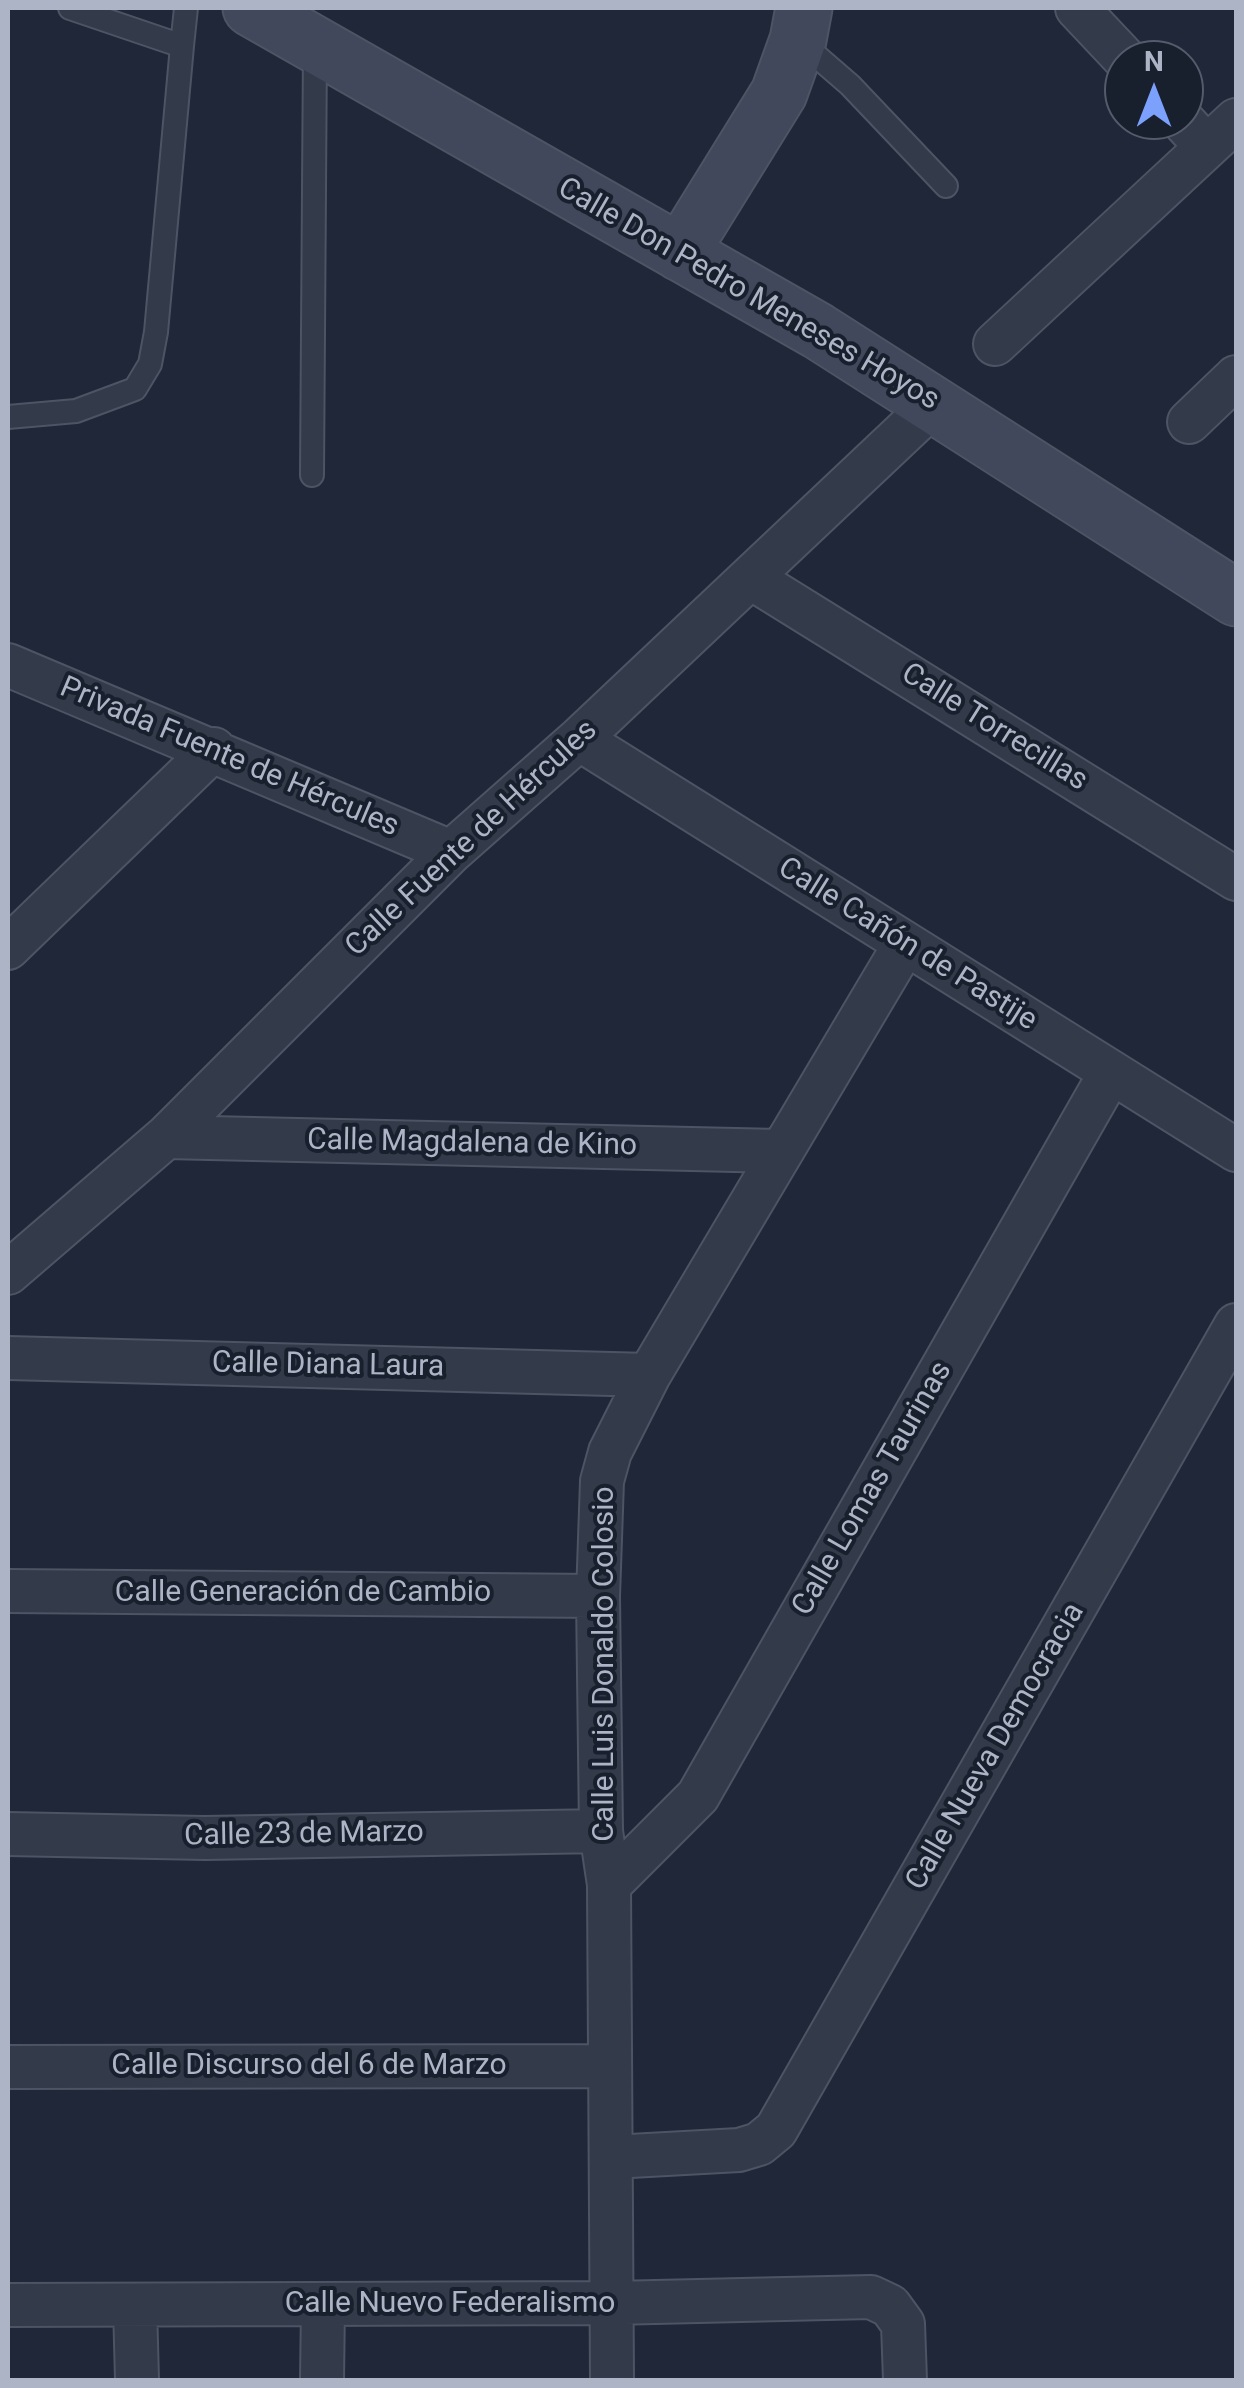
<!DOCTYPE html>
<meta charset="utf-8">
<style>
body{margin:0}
#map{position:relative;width:1244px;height:2388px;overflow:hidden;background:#1f2738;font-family:Roboto,sans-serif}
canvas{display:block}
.frame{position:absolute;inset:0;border:10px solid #adb4c5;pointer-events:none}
.north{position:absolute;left:1104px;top:40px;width:100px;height:100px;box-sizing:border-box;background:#181f2d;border:2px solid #545b6a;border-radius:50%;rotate:0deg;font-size:28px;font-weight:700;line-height:40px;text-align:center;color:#adb4c5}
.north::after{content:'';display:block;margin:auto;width:35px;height:45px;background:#7ba1fc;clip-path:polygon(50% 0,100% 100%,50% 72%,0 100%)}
</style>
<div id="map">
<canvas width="1244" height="2388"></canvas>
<div class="frame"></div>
<div class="north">N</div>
</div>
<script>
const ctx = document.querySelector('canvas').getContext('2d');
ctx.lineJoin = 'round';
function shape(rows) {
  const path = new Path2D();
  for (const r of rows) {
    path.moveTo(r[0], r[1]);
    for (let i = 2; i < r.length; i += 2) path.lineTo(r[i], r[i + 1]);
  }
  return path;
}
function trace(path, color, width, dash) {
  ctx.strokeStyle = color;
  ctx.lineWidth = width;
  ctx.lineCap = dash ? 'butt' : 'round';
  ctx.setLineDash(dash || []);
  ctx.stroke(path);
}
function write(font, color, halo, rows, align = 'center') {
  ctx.font = font + ' Roboto,sans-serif';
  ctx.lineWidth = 8;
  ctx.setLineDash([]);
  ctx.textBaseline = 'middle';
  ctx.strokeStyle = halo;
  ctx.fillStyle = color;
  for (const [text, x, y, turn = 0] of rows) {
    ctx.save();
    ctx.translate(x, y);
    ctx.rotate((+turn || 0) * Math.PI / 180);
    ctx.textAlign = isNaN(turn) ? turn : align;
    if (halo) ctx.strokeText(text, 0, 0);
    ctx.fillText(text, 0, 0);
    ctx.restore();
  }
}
const lane = shape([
 [798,40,850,85,946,186],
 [182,46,186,8],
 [8,417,76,411,135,389,150,364,156,332,182,46,70,8],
 [312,475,315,46]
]);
const street = shape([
 [1077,8,1126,60],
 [1182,120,1207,147],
 [995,344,1236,120],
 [1189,422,1236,377],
 [751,578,1236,879],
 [8,665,451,852],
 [579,739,1236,1150],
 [8,948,214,749],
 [166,1137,779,1151],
 [8,1273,166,1137,451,852,579,739,935,403],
 [8,1358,649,1375],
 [8,1591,598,1596],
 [8,1834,205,1838,601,1831],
 [609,1885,698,1796,1111,1072],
 [8,2067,610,2066],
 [612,2157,739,2150,759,2144,776,2130,1236,1325],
 [8,2305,612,2303,871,2297,890,2306,903,2324,905,2380],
 [135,2306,137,2380],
 [322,2380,323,2305],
 [612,2380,609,1885,601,1831,598,1596,602,1481,610,1452,649,1375,905,944]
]);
const secondary = shape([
 [251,8,818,331,1236,598],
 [680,253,779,93,798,40,804,8]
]);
trace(lane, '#4d5463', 26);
trace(street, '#4d5463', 46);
trace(secondary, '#4d5463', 59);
trace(lane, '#333a49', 22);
trace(street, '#333a49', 42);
trace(secondary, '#41485c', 55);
write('30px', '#adb4c5', '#181f2d', [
 ["Calle Don Pedro Meneses Hoyos",748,295,30],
 ["Calle Torrecillas",994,728,32],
 ["Privada Fuente de Hércules",229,758,23],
 ["Calle Fuente de Hércules",472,839,-43],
 ["Calle Cañón de Pastije",907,945,32],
 ["Calle Magdalena de Kino",472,1144,1],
 ["Calle Diana Laura",328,1366,1],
 ["Calle Lomas Taurinas",873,1489,-60],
 ["Calle Generación de Cambio",303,1593],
 ["Calle Luis Donaldo Colosio",605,1664,-90],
 ["Calle Nueva Democracia",996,1747,-60],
 ["Calle 23 de Marzo",304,1835,-1],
 ["Calle Discurso del 6 de Marzo",309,2066],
 ["Calle Nuevo Federalismo",450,2304]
]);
</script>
